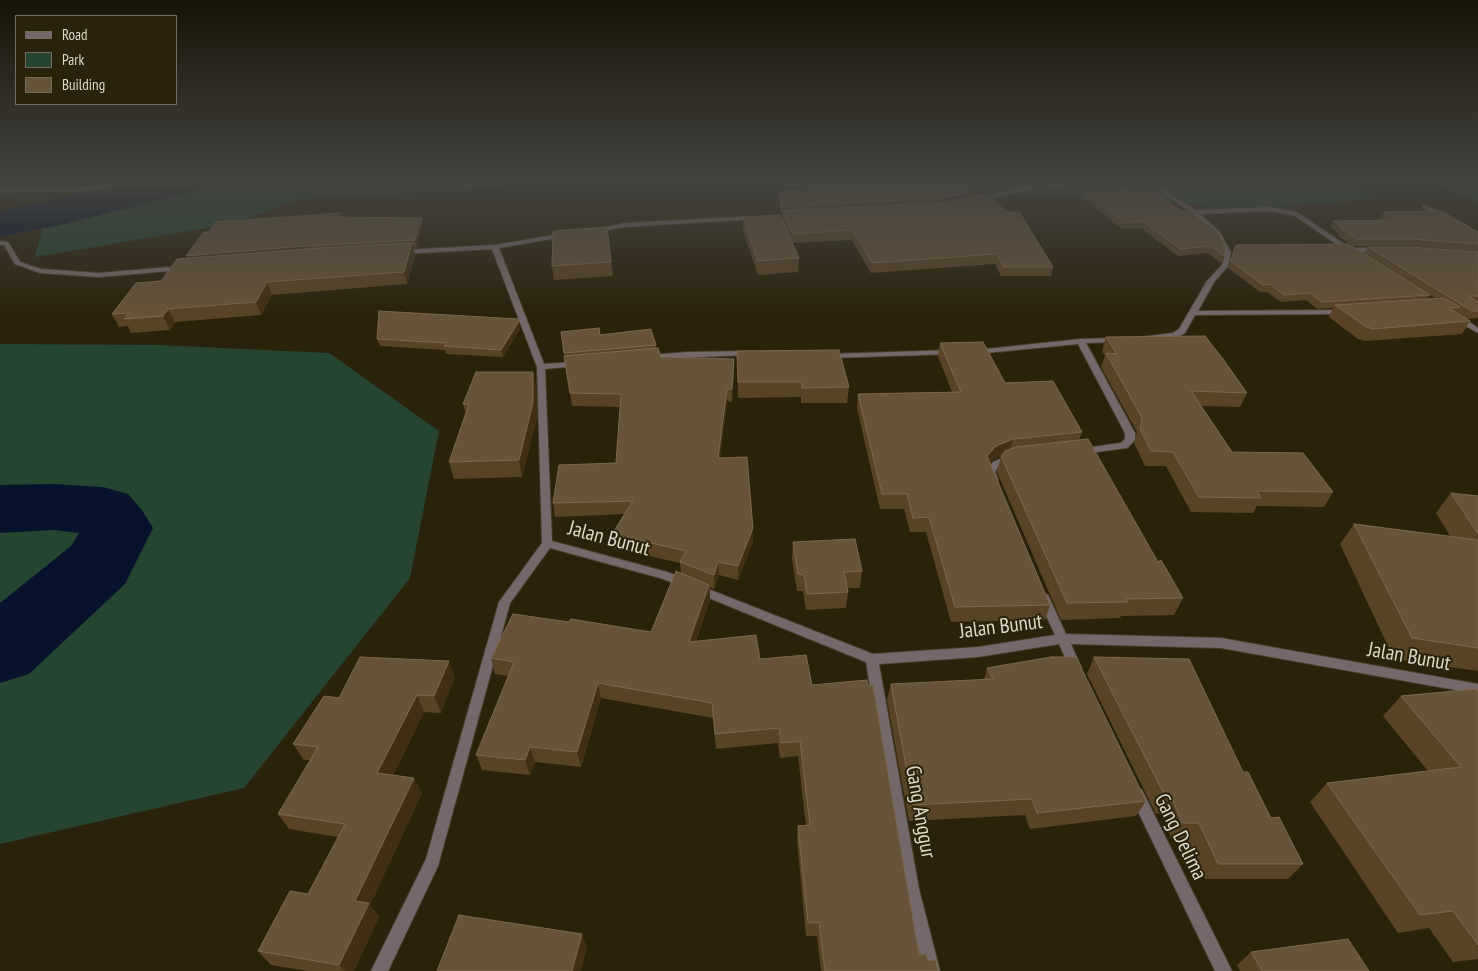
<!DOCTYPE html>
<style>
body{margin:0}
#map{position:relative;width:1478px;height:971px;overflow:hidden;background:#2b220c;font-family:"PT Sans Narrow",sans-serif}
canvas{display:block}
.legend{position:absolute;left:15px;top:15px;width:162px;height:90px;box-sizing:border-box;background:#2b220c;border:1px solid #726b58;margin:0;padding:6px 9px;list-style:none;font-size:15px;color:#ddd8ca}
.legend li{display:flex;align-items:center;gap:10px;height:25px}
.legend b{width:25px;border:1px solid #726b58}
</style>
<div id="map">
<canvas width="1478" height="971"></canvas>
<ul class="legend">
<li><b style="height:6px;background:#76686a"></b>Road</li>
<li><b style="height:14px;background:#254531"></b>Park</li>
<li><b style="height:14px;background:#675339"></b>Building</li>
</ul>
</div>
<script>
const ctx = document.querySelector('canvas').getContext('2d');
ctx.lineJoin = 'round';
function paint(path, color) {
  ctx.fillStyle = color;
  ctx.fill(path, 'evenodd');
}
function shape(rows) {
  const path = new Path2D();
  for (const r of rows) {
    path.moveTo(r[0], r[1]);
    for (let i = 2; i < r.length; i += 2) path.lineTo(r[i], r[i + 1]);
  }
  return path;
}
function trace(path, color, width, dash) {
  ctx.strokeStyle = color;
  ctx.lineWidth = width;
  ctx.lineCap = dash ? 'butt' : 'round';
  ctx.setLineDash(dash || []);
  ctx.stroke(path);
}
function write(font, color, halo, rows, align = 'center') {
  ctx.font = font + ' "PT Sans Narrow",sans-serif';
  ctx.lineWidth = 4;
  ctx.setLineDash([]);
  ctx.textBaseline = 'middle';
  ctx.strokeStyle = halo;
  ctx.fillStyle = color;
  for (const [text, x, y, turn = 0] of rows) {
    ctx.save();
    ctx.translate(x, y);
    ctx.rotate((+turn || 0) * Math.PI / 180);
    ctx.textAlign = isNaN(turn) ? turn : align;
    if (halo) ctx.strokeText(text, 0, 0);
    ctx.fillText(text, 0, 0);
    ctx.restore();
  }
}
paint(shape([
 [168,181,595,181,297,200,231,224,35,257,46,215],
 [946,181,1342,181,1377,198,1229,212,1185,203,957,191],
 [1429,181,1478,181,1478,202],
 [0,344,159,345,329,353,439,431,410,578,244,788,0,844]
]), '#254531');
paint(shape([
 [140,181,207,181,202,189,65,224,0,237,0,211,140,181],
 [54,484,103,487,128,494,142,510,153,528,125,584,29,674,0,683,0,603,71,546,79,533,54,530,0,533,0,485,54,484]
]), '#07132c');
const street = shape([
 [130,181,141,181,92,191,0,192,0,188,92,187,130,181],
 [1101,181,1123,181,1120,183,1034,189,975,202,972,200,1034,185,1101,181],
 [1145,181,1151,181,1195,210,1270,207,1297,212,1350,248,1379,248,1382,250,1379,252,1348,252,1295,216,1270,211,1200,214,1220,232,1231,253,1228,266,1214,282,1198,311,1342,310,1346,312,1342,314,1195,315,1185,333,1178,337,1140,341,1140,337,1173,333,1179,329,1207,281,1222,265,1225,253,1215,234,1192,213,1145,181],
 [1423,206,1427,206,1449,217,1444,218,1423,208,1423,206],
 [755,216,757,217,757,219,625,227,595,232,592,230,625,223,755,216],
 [566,233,568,234,568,236,499,248,544,364,577,362,581,364,577,366,545,369,552,541,667,572,689,580,691,583,689,586,685,587,660,578,550,548,510,603,438,866,388,971,371,971,426,859,499,602,542,543,537,367,492,249,401,254,398,252,401,250,495,245,566,233],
 [0,241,8,242,20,262,41,269,99,273,182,266,185,268,182,270,99,277,40,273,15,264,4,245,0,245,0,241],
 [1455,316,1461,316,1478,328,1478,333,1455,320,1455,316],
 [1118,338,1122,340,1121,342,1086,343,1135,433,1135,440,1127,448,1081,454,1078,453,1076,451,1078,449,1121,443,1125,439,1125,433,1078,344,976,354,972,352,976,350,1081,339,1118,338],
 [952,350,956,352,955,354,829,358,825,356,829,354,952,350],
 [749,351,753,353,752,355,649,359,645,357,649,355,688,352,749,351],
 [1012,454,1015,455,1017,457,1015,459,999,466,995,472,998,479,997,481,989,481,985,472,993,462,1012,454],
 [698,585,873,654,978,647,1055,635,1038,598,1040,595,1044,594,1048,595,1066,634,1221,638,1478,684,1478,694,1221,648,1071,644,1082,669,1080,673,1076,674,1072,673,1059,644,978,657,879,664,919,889,940,971,924,971,903,889,866,662,694,592,692,589,694,586,698,585],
 [1137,788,1142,790,1232,971,1215,971,1130,795,1132,790,1137,788]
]);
trace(street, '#473f2a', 2);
paint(street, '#76686a');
paint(shape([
 [807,182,976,190,975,196,1053,267,1051,276,1001,276,995,264,871,273,852,240,792,243,799,258,798,272,758,275,743,230,743,217,782,219,782,213,781,213,779,198,779,191,807,191],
 [1085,191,1225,245,1224,256,1221,263,1208,253,1178,256,1141,228,1122,229,1083,198],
 [1384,212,1478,232,1478,318,1467,319,1457,312,1456,313,1470,321,1462,334,1365,341,1358,339,1329,317,1333,308,1318,309,1306,300,1281,302,1267,292,1260,292,1228,268,1233,252,1236,245,1364,254,1368,247,1471,251,1406,246,1353,246,1338,236,1339,234,1330,227,1333,221,1382,220,1380,219],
 [1430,295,1435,298,1427,299],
 [341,213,342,217,423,224,417,247,413,248,415,255,407,284,272,295,261,315,175,322,170,330,131,333,128,326,119,327,112,314,161,281,187,258,209,232],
 [607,227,613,276,554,280,552,266],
 [520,329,503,357,446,354,445,350,380,346,377,339],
 [561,332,600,335,656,345,656,348,661,357,734,359,734,371,732,402,727,401,720,457,753,542,738,580,719,575,714,589,710,587,710,600,696,641,760,659,812,685,919,954,928,960,938,971,821,971,817,936,806,936,797,840,798,826,806,826,798,756,780,758,778,743,716,749,713,718,601,698,581,767,535,762,530,775,482,770,476,755,509,676,495,674,491,658,569,622,651,632,681,574,680,563,614,548,612,534,624,514,555,517,553,503,616,463,620,407,572,406],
 [1106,337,1247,393,1240,407,1201,406,1232,452,1333,492,1324,507,1257,506,1253,513,1191,512,1166,466,1145,466,1134,443,1137,432,1101,367,1105,356,1102,351],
 [940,343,1082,432,1079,440,1158,562,1183,598,1174,615,1121,616,1120,618,1061,620,997,472,1001,456,992,460,990,463,1050,605,1045,620,951,622,926,532,910,532,904,509,880,509,857,408,858,394,952,392,938,356],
 [737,351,849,387,847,403,801,403,801,397,738,398],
 [536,387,537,417,522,477,454,479,449,462,466,414,463,404],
 [1451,493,1478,496,1478,671,1394,659,1340,544,1354,524,1450,536,1436,513],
 [793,542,862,571,860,588,847,588,848,592,846,608,806,610,803,591,797,591,792,559],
 [1094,657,1243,772,1271,818,1303,864,1288,879,1205,879,1187,838,1171,838,1161,813,1156,814,1087,674],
 [987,668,1146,801,1136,816,1030,829,1025,815,909,821,887,700,891,684,984,680],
 [455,677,441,713,424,712,393,775,422,793,370,905,379,917,354,971,308,971,271,965,258,951,308,894,338,837,289,829,278,814,310,760,304,760,293,744,339,698],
 [1478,691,1478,959,1453,962,1429,928,1398,933,1310,802,1327,783,1428,771,1383,716,1401,696],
 [1251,952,1369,971,1240,971,1237,965]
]), '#594327');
paint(shape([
 [976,190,975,196,940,204,941,198],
 [341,213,343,219,336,217],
 [422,218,423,224,417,247,415,240],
 [412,243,415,255,407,284,404,272],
 [305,246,308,253,189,263,186,256],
 [267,282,272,295,261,315,256,302],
 [168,309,175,322,170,330,163,316],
 [519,321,520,329,503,357,501,350],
 [734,359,734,371,732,402,732,389],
 [533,372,536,387,537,417,522,477,519,460],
 [727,389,727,401,719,471,718,458],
 [1013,439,1009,453,992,460,984,471,987,456,996,446],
 [753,528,753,542,738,580,738,566],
 [718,562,719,575,714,589,714,575],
 [709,585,710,600,690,657,689,642],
 [449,661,455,677,441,713,434,696],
 [598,683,601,698,581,767,577,752],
 [417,695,424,712,386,788,377,773],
 [530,747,535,762,530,775,525,760],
 [414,778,422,793,370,905,379,917,354,971,345,971,339,965,355,901],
 [582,934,587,948,581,971,572,971]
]), '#412f15');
const building = shape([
 [849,181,964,181,976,190,941,198,781,206,779,191,808,191,807,182,849,181],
 [1147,187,1181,211,1188,211,1217,231,1225,245,1221,245,1226,246,1224,256,1211,246,1180,249,1143,221,1124,223,1085,191,1147,187],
 [984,194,1008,212,1019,212,1053,267,1003,267,997,254,872,263,853,230,793,234,782,211,942,203,984,194],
 [1442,211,1478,232,1478,244,1410,239,1356,239,1341,229,1345,229,1333,221,1396,220,1384,212,1442,211],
 [341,213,336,217,422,218,415,240,305,246,186,256,204,232,209,232,216,222,341,213],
 [780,215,799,258,758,261,743,217,780,215],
 [607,227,611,262,552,266,553,231,607,227],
 [412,243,404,272,267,282,256,302,168,309,163,316,124,319,129,313,112,314,136,283,161,281,177,259,304,249,412,243],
 [1348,244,1430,295,1322,302,1310,293,1284,295,1270,284,1263,285,1231,261,1236,245,1348,244],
 [1368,247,1410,247,1478,252,1478,296,1468,296,1478,302,1478,311,1472,311,1368,247],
 [1444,298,1460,307,1449,308,1470,321,1372,329,1365,326,1335,305,1444,298],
 [379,311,518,319,519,321,501,350,444,346,446,343,377,339,379,311],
 [599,328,600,335,651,329,656,345,564,353,561,332,599,328],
 [1205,336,1223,359,1247,393,1191,391,1232,452,1303,453,1333,492,1257,491,1261,498,1199,497,1173,452,1151,451,1140,429,1142,418,1106,353,1117,354,1106,337,1205,336],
 [983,342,1005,383,1053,381,1082,432,1013,439,996,446,987,456,1050,605,955,607,929,517,913,518,907,494,882,494,858,394,961,392,940,343,983,342],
 [658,348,661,357,734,359,732,389,727,389,718,458,747,457,753,528,738,566,718,562,714,575,680,562,686,551,612,534,633,501,553,503,559,465,616,463,621,394,570,393,564,356,658,348],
 [839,350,849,387,802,388,802,382,738,382,737,351,839,350],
 [476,372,533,372,533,402,519,460,449,462,469,404,463,404,476,372],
 [1088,439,1158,562,1161,560,1183,598,1126,599,1128,602,1067,603,1001,456,1005,451,1016,447,1088,439],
 [1451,493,1478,496,1478,534,1451,493],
 [1354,524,1478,540,1478,648,1412,638,1354,524],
 [855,539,862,571,844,572,848,592,807,594,804,575,798,574,793,542,855,539],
 [676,571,709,585,689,642,756,635,760,659,806,655,812,685,867,680,868,686,873,685,919,954,926,954,928,960,936,960,938,971,825,971,819,922,808,923,798,826,810,825,800,741,781,743,779,728,715,734,712,703,598,683,577,752,530,747,525,760,476,755,514,662,491,658,513,614,569,622,571,619,651,632,676,571],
 [360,657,449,661,434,696,417,695,377,773,414,778,355,901,369,903,339,965,258,951,290,891,308,894,345,824,278,814,318,747,293,744,324,696,339,698,360,657],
 [1051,657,1076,657,1146,801,1037,813,1032,799,913,805,891,684,993,679,987,668,1051,657],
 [1094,657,1189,659,1243,772,1248,772,1271,818,1279,817,1303,864,1218,864,1199,823,1182,823,1172,798,1166,798,1094,657],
 [1476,689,1478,691,1478,945,1453,911,1420,915,1327,783,1461,767,1401,696,1476,689],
 [459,915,582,934,572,971,437,971,459,915],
 [1348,939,1369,971,1262,971,1251,952,1348,939]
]);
paint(building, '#675339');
trace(building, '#7a6850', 1);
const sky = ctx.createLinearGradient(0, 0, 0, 317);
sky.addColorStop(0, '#181307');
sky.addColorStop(0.57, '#444440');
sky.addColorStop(1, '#44444000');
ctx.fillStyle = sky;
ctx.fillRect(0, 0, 1478, 317);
write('21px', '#ddd8ca', '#2b220c', [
 ["Jalan Bunut",609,539,15],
 ["Jalan Bunut",1001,627,-7],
 ["Jalan Bunut",1409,657,10],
 ["Gang Anggur",920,812,80],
 ["Gang Delima",1180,837,64]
]);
</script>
